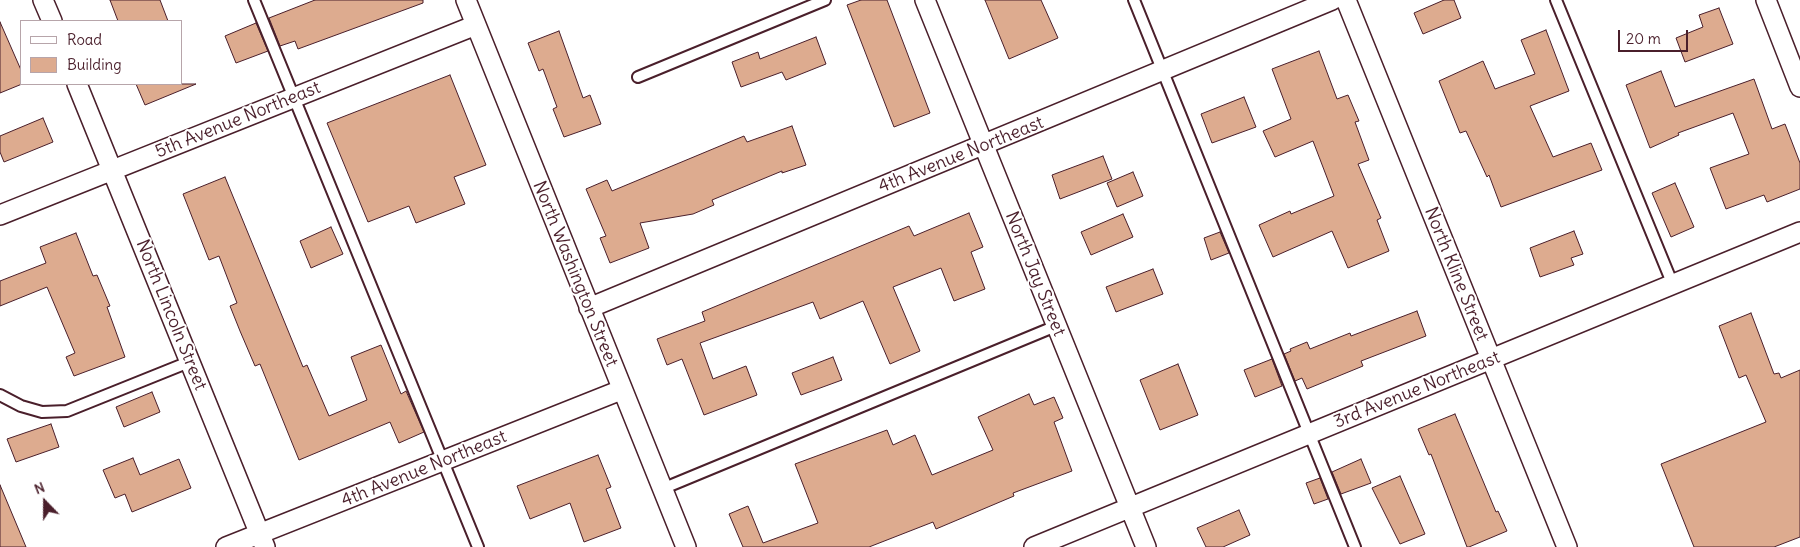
<!DOCTYPE html>
<style>
body{margin:0}
#map{position:relative;width:1800px;height:547px;overflow:hidden;background:#fff;font-family:Delius,sans-serif}
canvas{display:block}
.legend{position:absolute;left:20px;top:20px;width:162px;height:65px;box-sizing:border-box;background:#fff;border:1px solid #b7a5aa;margin:0;padding:6px 9px;list-style:none;font-size:15px;color:#4a1f2b}
.legend li{display:flex;align-items:center;gap:10px;height:25px}
.legend b{width:25px;border:1px solid #b7a5aa}
.north{position:absolute;left:20px;top:477px;width:50px;height:50px;-webkit-text-stroke:4px #fff;paint-order:stroke;rotate:338deg;font-size:14px;font-weight:700;line-height:20px;text-align:center;color:#4a1f2b}
.north::after{content:'';display:block;margin:auto;width:18px;height:22px;background:#4a1f2b;clip-path:polygon(50% 0,100% 100%,50% 72%,0 100%)}
.scale{position:absolute;left:1618px;top:30px;width:70px;height:22px;box-sizing:border-box;border:2px solid #4a1f2b;border-top:0;padding-left:6px;font-size:15px;line-height:18px;white-space:nowrap;color:#4a1f2b;-webkit-text-stroke:4px #fff;paint-order:stroke}
</style>
<div id="map">
<canvas width="1800" height="547"></canvas>
<ul class="legend">
<li><b style="height:6px;background:#fff"></b>Road</li>
<li><b style="height:14px;background:#ddab8f"></b>Building</li>
</ul>
<div class="north">N</div>
<div class="scale">20 m</div>
</div>
<script>
const ctx = document.querySelector('canvas').getContext('2d');
ctx.lineJoin = 'round';
function paint(path, color) {
  ctx.fillStyle = color;
  ctx.fill(path, 'evenodd');
}
function shape(rows) {
  const path = new Path2D();
  for (const r of rows) {
    path.moveTo(r[0], r[1]);
    for (let i = 2; i < r.length; i += 2) path.lineTo(r[i], r[i + 1]);
  }
  return path;
}
function trace(path, color, width, dash) {
  ctx.strokeStyle = color;
  ctx.lineWidth = width;
  ctx.lineCap = dash ? 'butt' : 'round';
  ctx.setLineDash(dash || []);
  ctx.stroke(path);
}
function write(font, color, halo, rows, align = 'center') {
  ctx.font = font + ' Delius,sans-serif';
  ctx.lineWidth = 4;
  ctx.setLineDash([]);
  ctx.textBaseline = 'middle';
  ctx.strokeStyle = halo;
  ctx.fillStyle = color;
  for (const [text, x, y, turn = 0] of rows) {
    ctx.save();
    ctx.translate(x, y);
    ctx.rotate((+turn || 0) * Math.PI / 180);
    ctx.textAlign = isNaN(turn) ? turn : align;
    if (halo) ctx.strokeText(text, 0, 0);
    ctx.fillText(text, 0, 0);
    ctx.restore();
  }
}
const building = shape([
 [110,0,160,0,168,21,118,21,110,0],
 [315,0,423,0,423,3,298,49,295,41,280,46,269,18,315,0],
 [861,0,887,0,930,113,894,127,847,5,861,0],
 [985,0,1041,0,1058,38,1009,59,985,0],
 [1444,0,1454,0,1461,18,1423,34,1414,13,1444,0],
 [1719,8,1733,44,1685,62,1676,38,1703,27,1699,15,1719,8],
 [0,22,21,70,22,84,0,93,0,22],
 [256,23,268,51,236,63,225,36,256,23],
 [1546,30,1569,91,1530,106,1553,157,1591,143,1602,170,1501,207,1489,175,1487,177,1466,131,1460,133,1439,81,1483,61,1495,89,1535,74,1521,40,1546,30],
 [559,31,583,98,590,95,601,124,564,137,553,109,557,107,543,69,539,71,528,43,559,31],
 [816,37,826,64,786,80,782,72,741,87,732,62,758,52,760,59,816,37],
 [1319,51,1337,99,1348,95,1359,121,1355,122,1369,160,1358,164,1381,218,1377,220,1389,251,1348,268,1332,231,1273,257,1259,225,1290,211,1291,214,1334,196,1313,141,1275,157,1263,131,1291,119,1272,69,1319,51],
 [1661,71,1675,107,1754,79,1772,129,1785,124,1800,163,1800,189,1767,202,1764,195,1726,209,1710,168,1749,154,1733,113,1678,133,1679,135,1650,148,1626,85,1661,71],
 [450,75,486,165,454,177,465,204,416,223,409,206,368,222,327,123,450,75],
 [136,84,196,84,145,105,136,84],
 [1244,97,1256,127,1212,143,1201,114,1244,97],
 [43,118,53,142,4,162,0,152,0,136,43,118],
 [792,126,806,165,782,173,782,171,712,200,714,205,693,214,640,223,649,248,610,263,600,238,606,236,586,189,607,180,612,191,744,136,747,142,792,126],
 [1103,156,1112,179,1060,199,1052,175,1103,156],
 [1133,172,1143,196,1117,207,1107,183,1133,172],
 [225,177,303,367,307,365,329,416,367,400,351,357,381,345,401,394,406,391,424,432,399,443,390,422,299,460,260,364,255,366,240,331,230,306,237,303,219,256,209,260,183,194,225,177],
 [1675,183,1694,227,1671,237,1652,193,1675,183],
 [969,213,983,247,971,252,985,289,954,301,941,268,893,287,920,351,890,364,863,301,820,319,813,302,700,343,713,379,746,366,757,395,704,415,682,359,667,365,657,339,705,321,702,312,909,226,914,236,969,213],
 [1123,214,1133,237,1091,255,1081,232,1123,214],
 [331,227,343,254,311,268,300,241,331,227],
 [1574,231,1583,254,1571,258,1574,265,1540,277,1530,248,1574,231],
 [1220,232,1229,253,1211,260,1204,238,1220,232],
 [76,233,93,276,97,275,110,306,107,307,125,357,74,376,66,357,75,353,47,287,0,306,0,281,46,263,40,247,76,233],
 [1153,269,1163,294,1116,312,1106,287,1153,269],
 [1417,311,1426,336,1361,361,1363,366,1307,389,1302,378,1295,381,1284,354,1291,351,1290,349,1307,342,1310,349,1350,333,1351,336,1417,311],
 [1751,313,1774,374,1779,373,1781,378,1800,370,1800,537,1774,547,1694,547,1661,464,1766,422,1746,375,1739,378,1719,326,1751,313],
 [833,357,842,380,801,395,792,373,833,357],
 [1272,359,1282,386,1255,397,1244,370,1272,359],
 [1178,364,1198,415,1160,430,1140,380,1178,364],
 [152,392,160,412,124,427,116,407,152,392],
 [1029,394,1034,405,1054,397,1063,418,1054,422,1072,471,1013,493,1014,496,936,529,933,522,869,547,743,547,729,514,748,506,763,543,818,523,795,464,887,430,893,445,915,435,932,475,993,450,978,417,1029,394],
 [1455,414,1496,512,1498,511,1507,531,1469,547,1467,547,1431,454,1429,455,1418,429,1455,414],
 [51,424,59,447,16,462,7,439,51,424],
 [598,455,611,487,606,489,621,528,584,542,570,503,530,519,517,486,598,455],
 [133,458,140,475,179,459,191,488,132,512,125,494,115,498,103,470,133,458],
 [1361,459,1371,483,1341,494,1332,472,1361,459],
 [1400,476,1425,534,1400,544,1372,488,1400,476],
 [1320,478,1328,499,1314,504,1306,483,1320,478],
 [0,485,26,547,0,547,0,485],
 [1239,510,1250,535,1223,547,1206,547,1197,528,1239,510]
]);
paint(building, '#ddab8f');
trace(building, '#4a1f2b', 1);
const lane = shape([
 [254,0,478,547],
 [1134,0,1355,547],
 [1556,0,1673,285],
 [638,77,825,0],
 [0,395,21,406,42,412,67,411,189,362],
 [662,489,1056,326]
]);
const street = shape([
 [43,0,52,21],
 [466,0,686,547],
 [925,0,1146,547],
 [1346,0,1567,547],
 [1766,0,1800,87],
 [77,84,265,547],
 [0,215,476,25],
 [589,308,1332,0],
 [226,547,621,390],
 [1034,547,1800,232]
]);
trace(lane, '#4a1f2b', 14);
trace(street, '#4a1f2b', 22);
trace(lane, '#fff', 10);
trace(street, '#fff', 19);
write('18px', '#4a1f2b', '#fff', [
 ["5th Avenue Northeast",238,120,-22],
 ["4th Avenue Northeast",961,155,-22],
 ["North Washington Street",575,274,68],
 ["North Jay Street",1035,274,68],
 ["North Kline Street",1456,274,68],
 ["North Lincoln Street",171,315,68],
 ["3rd Avenue Northeast",1417,390,-22],
 ["4th Avenue Northeast",424,469,-22]
]);
</script>
